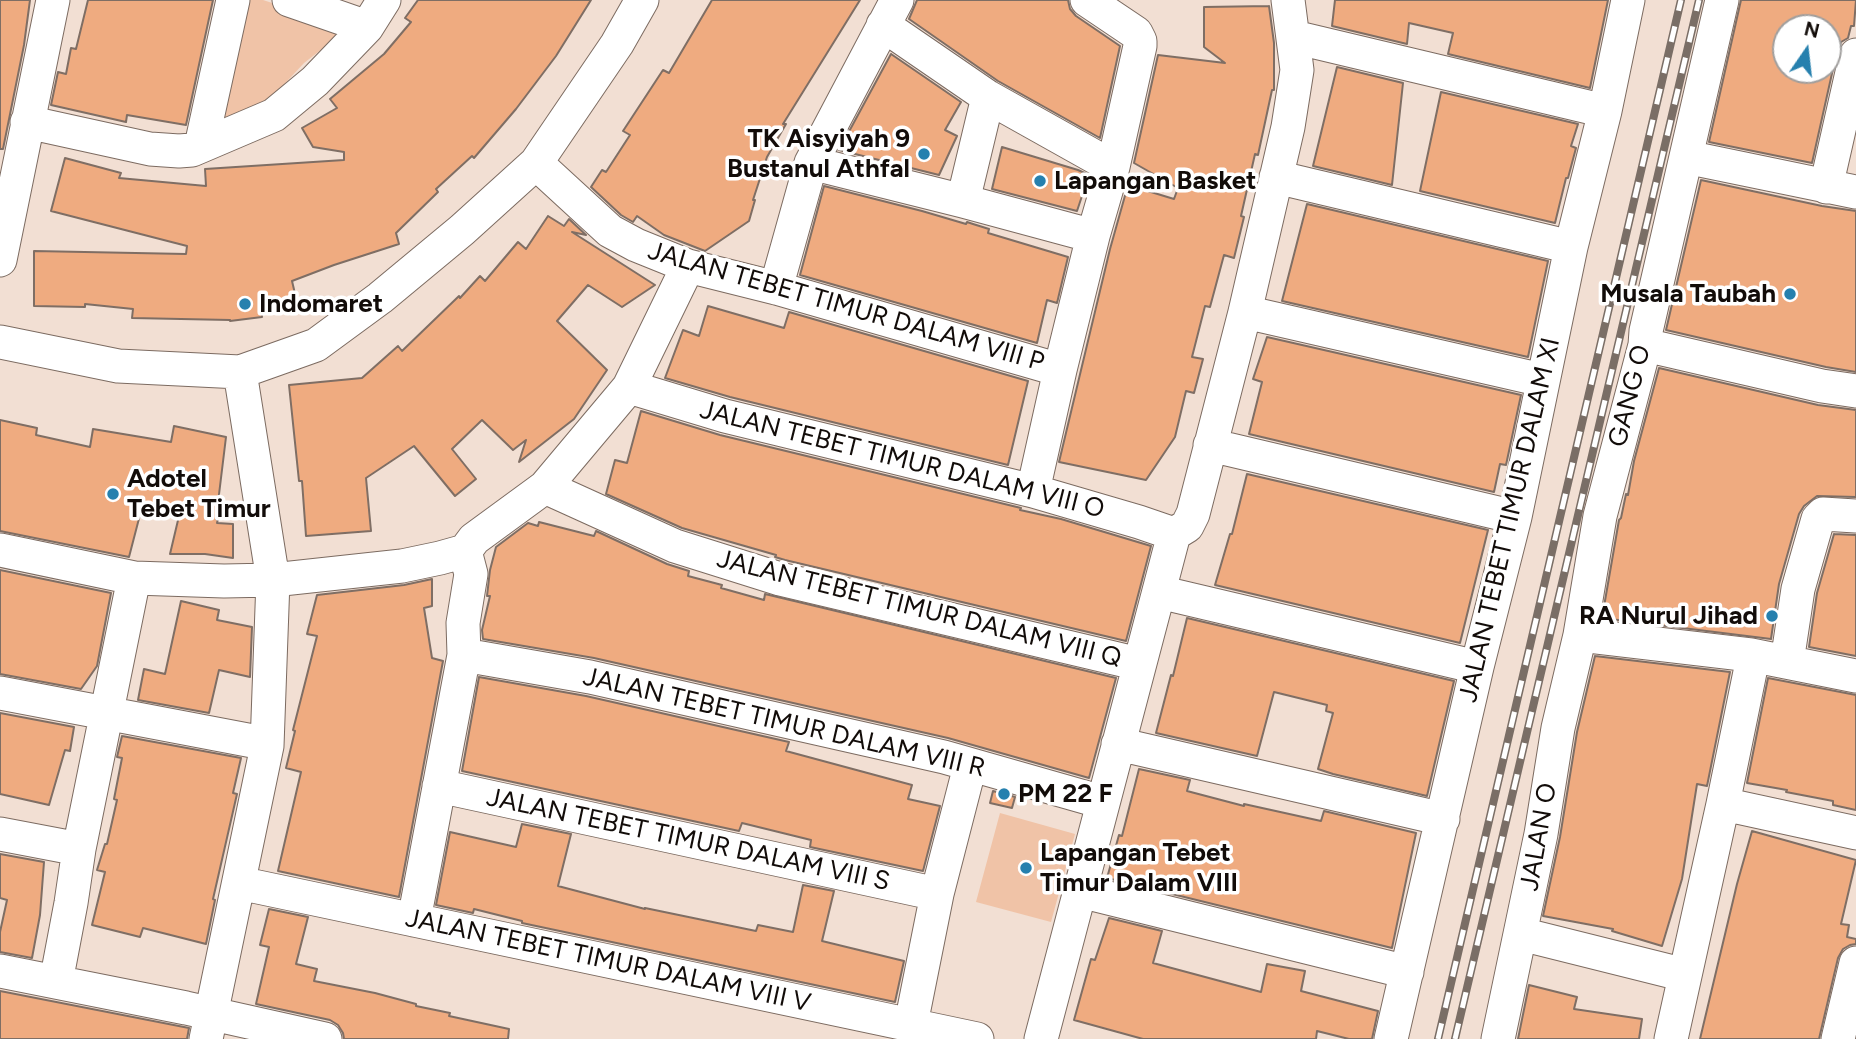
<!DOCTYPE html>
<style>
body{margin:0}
#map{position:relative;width:1856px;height:1039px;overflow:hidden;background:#f2dfd3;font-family:Figtree,sans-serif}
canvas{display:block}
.north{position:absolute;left:1772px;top:14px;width:70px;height:70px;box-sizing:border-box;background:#fff;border:2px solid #a09e9d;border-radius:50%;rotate:14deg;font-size:19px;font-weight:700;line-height:28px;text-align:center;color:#120c09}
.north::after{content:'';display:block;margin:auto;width:24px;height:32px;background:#2680ae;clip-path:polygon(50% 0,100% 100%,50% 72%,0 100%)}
</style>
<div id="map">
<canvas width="1856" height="1039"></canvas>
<div class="north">N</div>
</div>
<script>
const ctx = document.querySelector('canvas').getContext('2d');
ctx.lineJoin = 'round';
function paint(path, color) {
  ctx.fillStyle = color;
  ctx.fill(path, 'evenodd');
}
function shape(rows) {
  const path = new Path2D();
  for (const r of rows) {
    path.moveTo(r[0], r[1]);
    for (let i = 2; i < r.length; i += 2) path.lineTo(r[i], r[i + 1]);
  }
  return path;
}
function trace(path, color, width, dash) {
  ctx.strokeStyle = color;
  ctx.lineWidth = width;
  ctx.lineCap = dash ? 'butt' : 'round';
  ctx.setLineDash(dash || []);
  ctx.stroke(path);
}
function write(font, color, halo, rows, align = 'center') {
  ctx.font = font + ' Figtree,sans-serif';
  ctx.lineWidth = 7;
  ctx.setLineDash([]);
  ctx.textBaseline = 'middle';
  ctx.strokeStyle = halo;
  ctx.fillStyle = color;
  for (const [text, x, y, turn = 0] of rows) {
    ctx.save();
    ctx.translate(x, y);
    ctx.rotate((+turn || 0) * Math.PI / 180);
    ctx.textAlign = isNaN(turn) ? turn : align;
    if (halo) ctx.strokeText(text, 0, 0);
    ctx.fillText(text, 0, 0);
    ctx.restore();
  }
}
paint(shape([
 [242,0,263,0,349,28,304,63,263,107,215,132],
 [1000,813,1075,834,1051,922,976,902]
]), '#f0c3a7');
const building = shape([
 [0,0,30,0,24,45,3,149,0,149,0,0],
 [88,0,213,0,186,125,127,115,126,122,51,105,58,72,66,74,71,48,76,49,88,0],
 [418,0,591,0,556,56,516,109,474,158,472,156,436,189,438,192,396,233,399,244,334,265,292,281,296,298,261,307,262,317,230,321,230,320,132,318,133,309,85,304,85,307,34,306,34,251,186,254,187,246,51,211,65,158,121,173,119,178,206,186,205,169,344,160,344,152,313,147,302,128,337,108,330,99,384,54,411,22,405,18,418,0],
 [712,0,860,0,783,124,786,124,767,157,753,200,755,200,749,221,705,251,664,235,637,216,633,222,621,215,591,187,602,170,606,172,630,135,623,131,663,70,669,73,712,0],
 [917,0,1068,0,1070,9,1076,16,1120,46,1100,138,998,81,909,19,917,0],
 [1335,0,1608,0,1590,88,1448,54,1453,33,1409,23,1407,44,1332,26,1335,0],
 [1741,0,1856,0,1854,26,1851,26,1848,38,1841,42,1837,51,1812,163,1709,142,1741,0],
 [1786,28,1828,28,1828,70,1786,70,1786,28],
 [1269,6,1274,43,1274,90,1272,90,1258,155,1255,154,1241,216,1244,217,1234,258,1224,255,1210,307,1205,306,1192,357,1203,359,1194,393,1186,391,1175,437,1146,480,1059,462,1110,249,1128,185,1174,199,1178,188,1134,163,1158,55,1225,63,1204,47,1204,7,1269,6],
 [891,54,961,102,945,130,957,136,939,175,839,150,891,54],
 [1337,67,1403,83,1392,185,1313,166,1337,67],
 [1441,92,1578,124,1571,146,1576,148,1568,178,1566,178,1555,223,1420,191,1441,92],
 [1002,147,1078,170,1089,175,1077,211,992,189,1002,147],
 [1701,180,1822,206,1856,211,1856,372,1826,367,1666,330,1701,180],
 [824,186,922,211,966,224,967,222,973,224,989,229,988,233,1068,257,1057,303,1047,300,1037,343,800,275,824,186],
 [1307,204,1548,261,1528,357,1282,301,1307,204],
 [548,216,564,226,569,219,586,235,572,232,655,285,622,307,588,285,557,321,607,370,574,419,519,462,526,440,513,450,482,420,452,449,476,479,455,496,414,446,366,478,371,531,306,536,302,481,299,481,289,385,362,378,398,346,402,351,459,296,460,298,480,276,485,281,518,242,526,249,548,216],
 [708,306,784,328,789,312,1028,381,1008,465,730,397,665,378,683,330,699,336,708,306],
 [1267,337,1521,395,1506,465,1500,464,1494,492,1249,434,1262,382,1253,379,1267,337],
 [1659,368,1818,405,1856,410,1856,497,1817,496,1804,506,1799,514,1779,584,1771,639,1602,618,1619,520,1621,518,1626,494,1628,495,1634,461,1659,368],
 [641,411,720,435,1021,508,1020,510,1061,519,1151,546,1126,641,785,560,775,557,776,555,682,528,606,494,615,460,627,463,641,411],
 [0,420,37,428,36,435,90,447,93,429,171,442,174,426,226,437,216,519,218,519,217,523,233,524,233,558,205,554,170,554,179,516,142,507,129,557,0,531,0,420],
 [1247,474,1488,530,1460,643,1215,585,1230,534,1232,534,1247,474],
 [539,522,594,536,596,531,667,564,689,571,688,576,722,585,721,588,764,600,765,594,1116,678,1089,778,948,738,594,658,483,639,482,630,490,596,487,596,490,570,496,547,528,523,538,526,539,522],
 [1834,534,1856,535,1856,656,1809,647,1817,593,1834,534],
 [0,570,111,593,97,666,81,689,0,674,0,570],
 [432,579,432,606,424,608,432,658,443,661,399,897,278,871,301,772,286,768,295,731,293,730,317,636,307,634,317,595,404,585,432,579],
 [181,601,219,610,217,620,252,627,250,677,219,670,209,713,138,700,144,669,165,674,181,601],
 [1187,618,1454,681,1427,796,1333,774,1318,769,1333,713,1326,711,1327,705,1274,692,1257,756,1156,733,1171,675,1173,676,1187,618],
 [1595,656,1730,672,1707,786,1697,784,1682,879,1662,946,1612,931,1613,929,1543,916,1560,837,1577,732,1595,656],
 [479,677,586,696,789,742,786,751,912,785,908,799,940,806,923,871,810,847,811,840,742,823,739,831,462,771,479,677],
 [1768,678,1856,695,1856,810,1833,805,1833,801,1786,792,1787,790,1747,783,1768,678],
 [0,713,74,727,70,751,65,750,49,805,0,794,0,713],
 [122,736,241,758,233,793,237,794,213,899,215,900,206,944,143,928,140,937,92,925,105,872,97,870,105,844,107,844,117,800,114,799,122,758,117,757,122,736],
 [1139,769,1190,780,1187,791,1244,806,1244,804,1321,821,1324,811,1416,833,1392,948,1107,878,1119,835,1122,836,1139,769],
 [993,791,1015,797,1012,808,990,803,993,791],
 [522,824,571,834,558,886,645,909,645,908,756,931,758,925,793,932,803,885,834,891,822,941,904,961,895,1002,522,923,522,921,474,909,473,913,436,905,450,832,516,847,522,824],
 [1752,831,1856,860,1841,924,1849,925,1847,937,1856,939,1856,944,1850,945,1843,949,1838,958,1819,1039,1700,1039,1737,884,1752,831],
 [0,854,44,862,40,915,32,958,0,952,0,932,7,900,0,898,0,854],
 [269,909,308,917,296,964,317,969,314,981,375,993,416,1004,416,1006,450,1013,449,1016,509,1029,508,1039,344,1039,343,1033,338,1025,330,1020,256,1004,269,947,260,945,269,909],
 [1109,918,1162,931,1153,963,1261,992,1267,964,1305,971,1301,991,1378,1011,1372,1039,1349,1039,1317,1031,1316,1039,1143,1039,1074,1020,1091,959,1095,960,1109,918],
 [1529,985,1577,997,1574,1009,1642,1019,1639,1039,1518,1039,1529,985],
 [0,991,189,1028,187,1039,0,1039,0,991]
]);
paint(building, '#efab80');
trace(building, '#7f6e64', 2);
const minor = shape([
 [289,0,367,27],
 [883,25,988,97,1113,167],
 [1294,37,1605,111],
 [27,122,150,149,179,151,192,150,274,115,315,81,367,27,384,0],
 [201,146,233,0],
 [1686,157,1856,192],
 [536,163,610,231,636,245,688,266,776,288,1060,370],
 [811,163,963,201,1093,236],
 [1276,177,1571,247],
 [1826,187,1856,55],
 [963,201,988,97],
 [0,260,53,0],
 [776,288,811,163,897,0],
 [1245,312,1542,380],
 [0,342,118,366,240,372,316,345,380,298,462,230,536,163,617,44,642,0],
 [1645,345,1822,386,1856,391],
 [629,387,725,416,1033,491,1139,522,1174,534],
 [1210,445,1515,517],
 [545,487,675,546,780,579,1139,664],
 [1033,491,1060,370,1093,236,1113,167,1140,46,1140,41,1136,33,1087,0],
 [0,550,134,578,224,581,273,580,402,566,440,558,465,551,474,539,545,487,629,387,688,266],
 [1159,592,1477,667],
 [1580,635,1751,655,1856,676],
 [464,655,590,677,944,757,1102,802],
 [1787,662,1798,589,1818,519,1823,514,1856,516],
 [0,693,258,742,267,746],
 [1118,744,1443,819],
 [439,786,937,894],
 [1723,804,1856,833],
 [0,834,79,849],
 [239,883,977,1039],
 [1080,891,1407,972],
 [414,920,464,655,463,623,471,574,465,551],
 [1521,934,1685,975],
 [0,971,186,1008,325,1039],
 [56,982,71,903,79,849,134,578],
 [911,1024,937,894,970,766],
 [206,1039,267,746,273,580,240,372],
 [1041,1039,1174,534,1187,526,1193,514,1245,312,1288,127,1297,70,1288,0],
 [1391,1039,1477,667,1515,517,1571,247,1605,111,1628,0],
 [1498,1039,1541,834,1558,728,1580,635,1600,516,1645,345,1646,331,1722,0],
 [1671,1039,1723,804,1750,672,1751,655],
 [1838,1039,1856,963]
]);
trace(minor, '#7c6b61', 35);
trace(minor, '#fff', 33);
const rail = shape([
 [1438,1039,1681,0],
 [1455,1039,1699,0]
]);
trace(rail, '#7a6e66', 8);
trace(rail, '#fff', 5, [16]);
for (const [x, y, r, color] of [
 [924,154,7,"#2680ae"],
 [1040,181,7,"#2680ae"],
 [1790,294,7,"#2680ae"],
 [245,304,7,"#2680ae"],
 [113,494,7,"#2680ae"],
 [1772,616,7,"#2680ae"],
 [1004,794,7,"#2680ae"],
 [1026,868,7,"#2680ae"]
]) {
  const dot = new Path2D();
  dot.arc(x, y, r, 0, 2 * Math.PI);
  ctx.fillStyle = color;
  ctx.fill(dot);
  trace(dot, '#fff', 2.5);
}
write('bold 26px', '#120c09', '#fff', [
 ["TK Aisyiyah 9",910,139,"right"],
 ["Bustanul Athfal",910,169,"right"],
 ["Lapangan Basket",1054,181],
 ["Musala Taubah",1776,294,"right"],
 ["Indomaret",259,304],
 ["Adotel",127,479],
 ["Tebet Timur",127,509],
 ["RA Nurul Jihad",1758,616,"right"],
 ["PM 22 F",1018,794],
 ["Lapangan Tebet",1040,853],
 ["Timur Dalam VIII",1040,883]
], 'left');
write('26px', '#120c09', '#fff', [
 ["JALAN TEBET TIMUR DALAM VIII P",846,307,16],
 ["GANG O",1630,396,-76],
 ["JALAN TEBET TIMUR DALAM VIII O",902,460,14],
 ["JALAN TEBET TIMUR DALAM XI",1510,520,-77],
 ["JALAN TEBET TIMUR DALAM VIII Q",919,609,14],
 ["JALAN TEBET TIMUR DALAM VIII R",784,723,13],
 ["JALAN O",1539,837,-80],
 ["JALAN TEBET TIMUR DALAM VIII S",688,840,12],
 ["JALAN TEBET TIMUR DALAM VIII V",608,961,12]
]);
</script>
